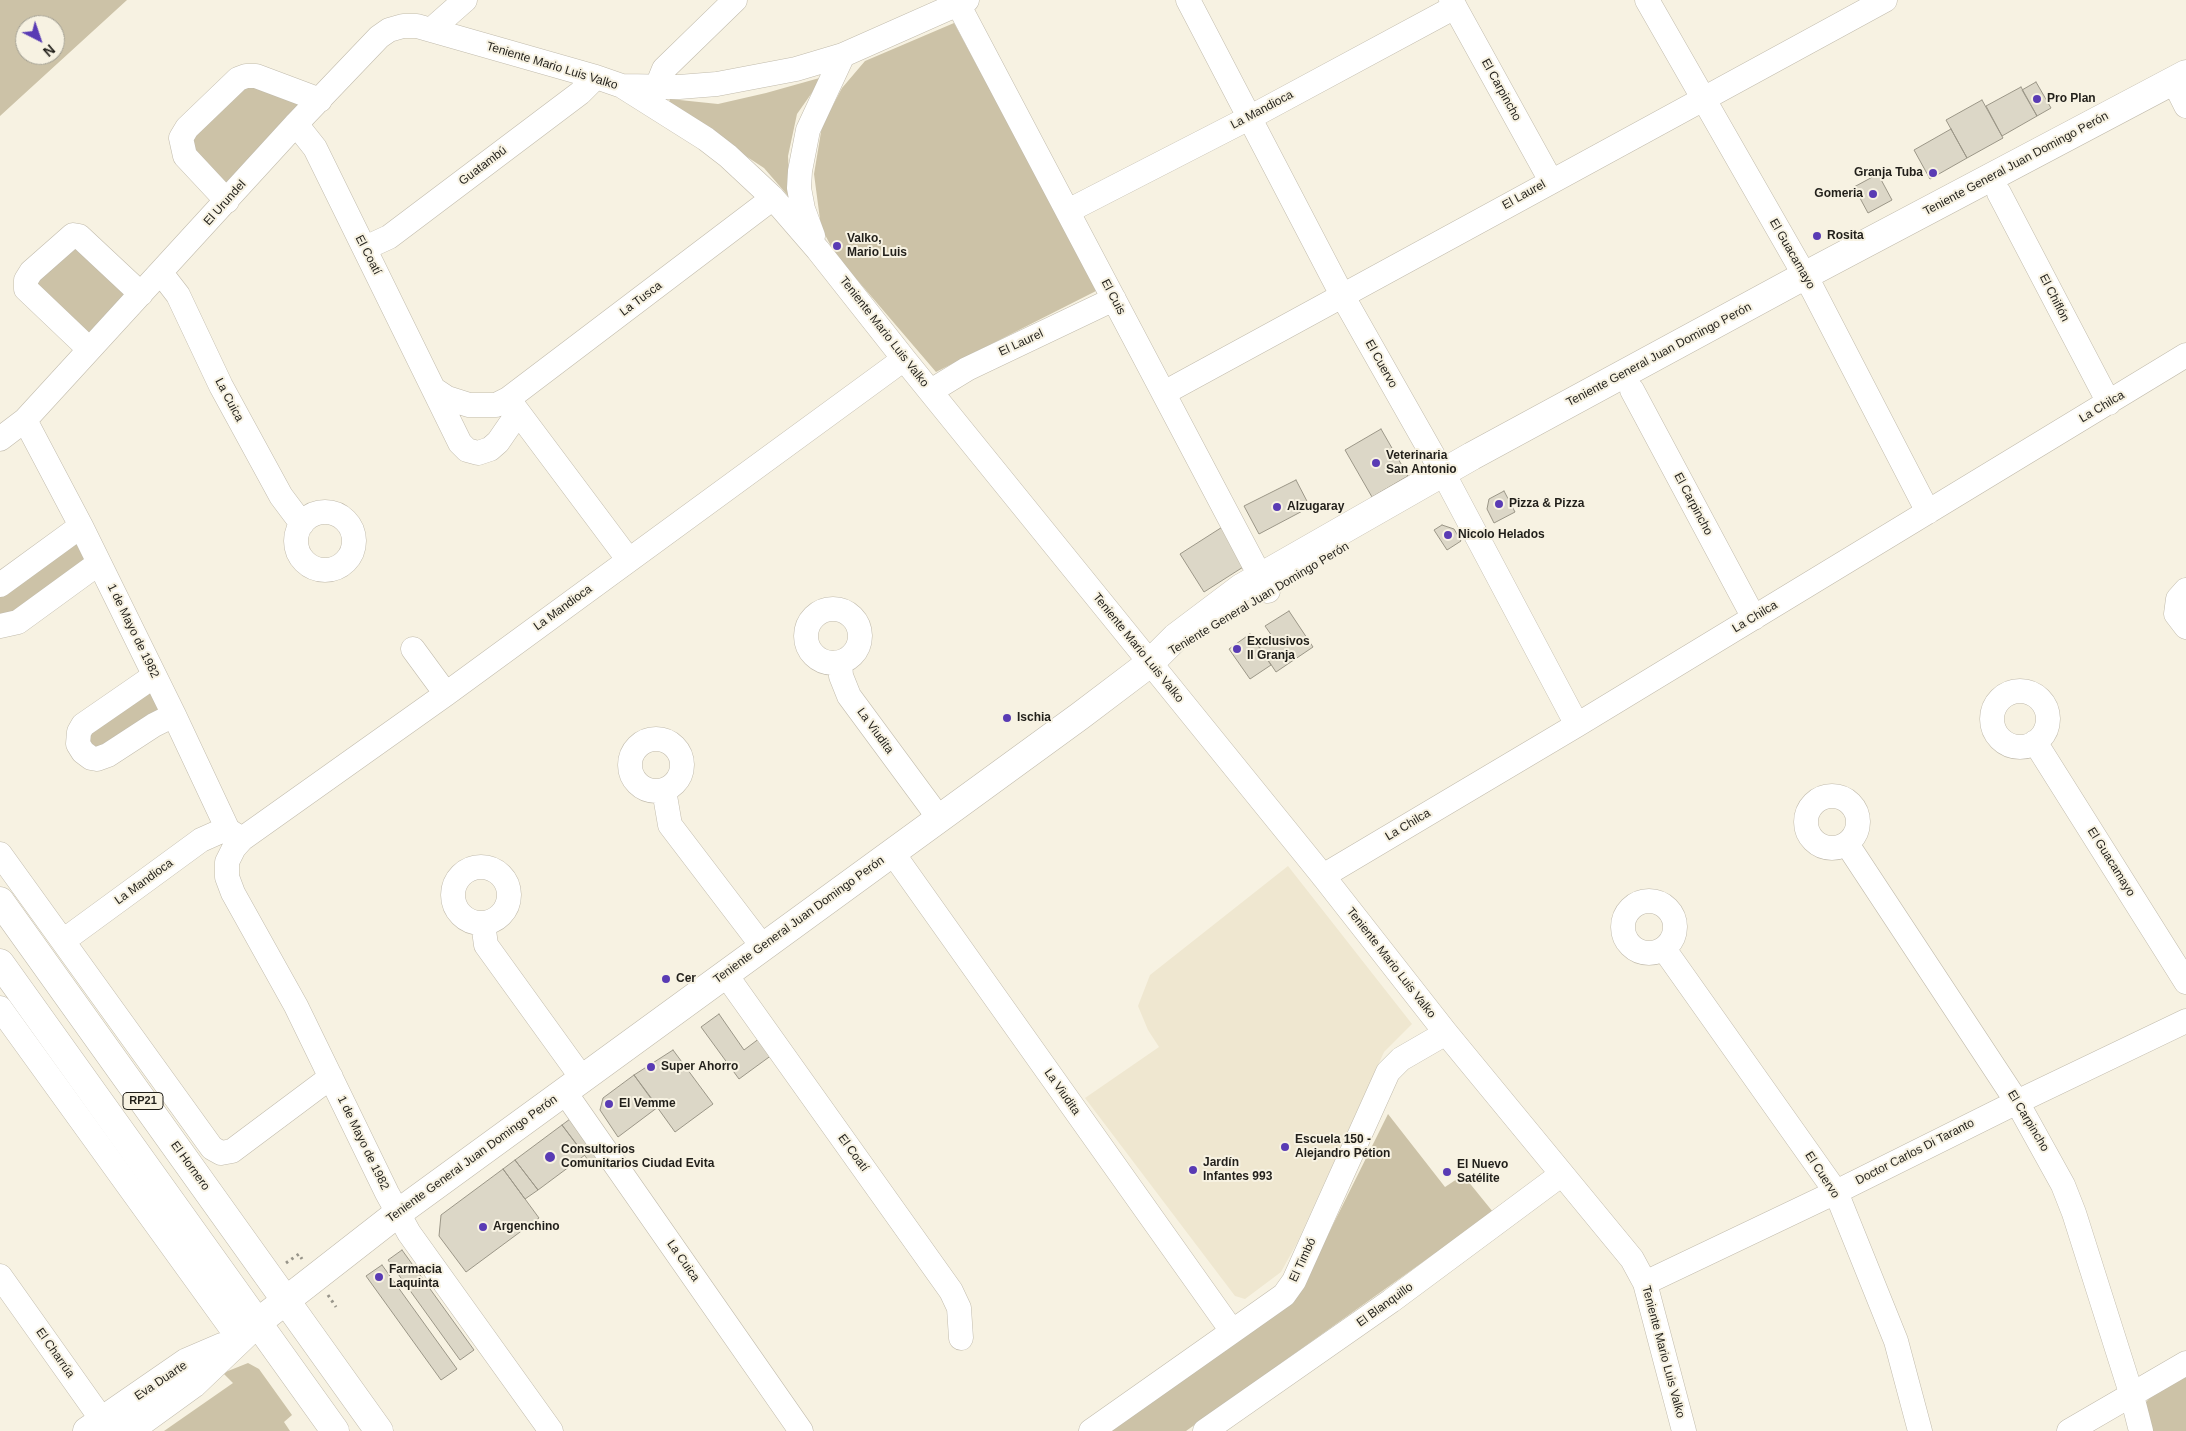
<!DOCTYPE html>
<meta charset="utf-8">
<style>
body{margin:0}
#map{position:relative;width:2186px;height:1431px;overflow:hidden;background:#f7f2e2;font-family:Arial,sans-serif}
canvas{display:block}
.north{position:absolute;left:15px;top:15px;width:50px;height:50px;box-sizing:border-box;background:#f7f2e2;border:1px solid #a19e92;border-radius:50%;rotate:139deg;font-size:14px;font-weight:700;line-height:20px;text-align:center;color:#211f1a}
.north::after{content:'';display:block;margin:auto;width:18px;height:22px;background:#593bb4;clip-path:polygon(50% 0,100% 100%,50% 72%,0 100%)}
</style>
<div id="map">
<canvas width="2186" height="1431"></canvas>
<div class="north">N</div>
</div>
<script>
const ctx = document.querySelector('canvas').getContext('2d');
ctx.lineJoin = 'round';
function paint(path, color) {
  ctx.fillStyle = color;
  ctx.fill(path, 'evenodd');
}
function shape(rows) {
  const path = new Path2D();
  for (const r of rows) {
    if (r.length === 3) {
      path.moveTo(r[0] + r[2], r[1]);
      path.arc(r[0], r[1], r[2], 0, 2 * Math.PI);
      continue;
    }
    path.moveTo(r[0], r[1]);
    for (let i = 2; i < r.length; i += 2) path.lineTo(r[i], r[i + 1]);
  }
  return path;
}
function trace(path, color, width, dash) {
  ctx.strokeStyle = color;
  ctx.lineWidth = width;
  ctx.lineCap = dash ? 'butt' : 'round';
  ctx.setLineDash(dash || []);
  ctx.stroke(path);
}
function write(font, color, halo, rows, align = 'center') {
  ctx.font = font + ' Arial,sans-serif';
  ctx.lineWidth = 4;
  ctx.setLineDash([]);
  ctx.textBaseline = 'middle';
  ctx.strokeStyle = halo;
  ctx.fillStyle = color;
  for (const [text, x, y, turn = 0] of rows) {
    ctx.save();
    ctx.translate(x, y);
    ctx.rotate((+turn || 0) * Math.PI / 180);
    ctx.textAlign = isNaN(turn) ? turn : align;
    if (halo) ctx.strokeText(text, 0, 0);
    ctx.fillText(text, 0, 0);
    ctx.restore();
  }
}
paint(shape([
 [1288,866,1412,1024,1384,1052,1297,1243,1281,1272,1245,1299,1235,1296,1085,1098,1159,1047,1148,1030,1138,1006,1150,975]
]), '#efe7d0');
paint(shape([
 [0,0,127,0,0,116],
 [25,25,55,25,55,55,25,55],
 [954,23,1098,290,936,372,835,254,821,227,814,174,822,126,842,88,865,61],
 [823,77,797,114,788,156,790,198,764,168,668,105,670,99,718,104,766,93],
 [256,82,302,104,229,189,190,152,193,136,243,86],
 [75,248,127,292,92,338,37,285,38,280],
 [81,540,90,562,12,619,0,619,0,596],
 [150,692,163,711,103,752,88,744,88,736],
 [1388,1114,1445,1187,1463,1175,1493,1212,1186,1431,1107,1431,1300,1291],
 [248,1363,259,1369,292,1415,284,1422,290,1431,164,1431,233,1383,223,1373],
 [2186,1376,2186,1431,2149,1431,2141,1408,2152,1395]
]), '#ccc2a7');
const building = shape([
 [2036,82,2051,108,2037,116,2022,90,2036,82],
 [2021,87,2037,116,2002,136,1986,106,2021,87],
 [1982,100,2003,138,1967,158,1946,120,1982,100],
 [1951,129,1967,158,1930,179,1914,150,1951,129],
 [1878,174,1892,200,1868,213,1854,187,1878,174],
 [1381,429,1408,476,1372,497,1345,450,1381,429],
 [1296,480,1310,507,1259,534,1244,506,1296,480],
 [1504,491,1515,512,1494,523,1487,509,1489,499,1504,491],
 [1227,524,1251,562,1204,592,1180,554,1227,524],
 [1442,525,1454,529,1461,541,1447,550,1434,530,1442,525],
 [1289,611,1313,647,1276,672,1258,645,1272,636,1265,626,1289,611],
 [1250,634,1271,665,1250,679,1229,649,1250,634],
 [719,1014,744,1050,764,1035,776,1052,739,1079,701,1027,719,1014],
 [673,1050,713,1104,675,1132,634,1075,673,1050],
 [634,1075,658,1107,618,1137,600,1110,603,1098,634,1075],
 [570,1119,606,1153,591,1164,562,1125,570,1119],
 [562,1125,585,1155,538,1190,515,1160,562,1125],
 [515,1160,538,1190,525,1199,503,1169,515,1160],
 [503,1169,539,1218,466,1272,439,1236,441,1215,503,1169],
 [402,1250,474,1350,460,1360,388,1260,402,1250],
 [382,1265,457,1369,441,1380,366,1276,382,1265]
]);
paint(building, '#dcd7c7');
trace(building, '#9b9687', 1);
const minor = shape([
 [1188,0,1342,295,1448,482,1577,725],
 [1451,0,1551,181],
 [1647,0,1813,290,1928,512],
 [958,4,1268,591],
 [431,30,596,77,622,86,706,139,728,156,773,198,818,250,904,359,1323,876,1446,1033,1632,1259,1645,1283,1684,1431],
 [623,86,679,87,717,84,796,69,843,55,967,0],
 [2180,94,2186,106],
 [651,101,664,69,735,0],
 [296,124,315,148,460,443,467,450,478,453,490,449,498,442,518,413],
 [1999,193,2109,403],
 [227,201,185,156,181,138,187,128,238,79,246,76,256,76,320,100],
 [1068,211,1249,118,1455,7],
 [813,236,803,209,799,188,800,171,808,130,843,55],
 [365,248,389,237,580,93,596,77],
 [161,273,178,295,221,386,281,496,302,524],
 [89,349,26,289,26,280,31,272,73,235,79,236,141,294],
 [435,390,447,398,469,405,496,405,508,399,773,198],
 [1632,390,1754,618],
 [931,391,967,369,1114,299],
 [1164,393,1885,0],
 [509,400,628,559],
 [25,420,81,526,174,715,228,830,242,839],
 [0,439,25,420,296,124,379,37,389,30,403,26,417,26,431,30,465,0],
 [325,541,29],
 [0,585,81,526],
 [2186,590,2178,599,2176,614,2186,627],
 [833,636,27],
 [0,626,18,622,99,563],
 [413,649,446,694],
 [840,662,841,676,849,696,939,818],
 [154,676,83,725,79,732,78,744,83,752,91,758,97,759,108,755,154,725,174,715],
 [2020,719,28],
 [656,765,26],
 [2035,742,2186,982],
 [664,790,670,825,763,947],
 [1832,822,26],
 [1847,844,2017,1102,2063,1185,2074,1213,2132,1396,2141,1431],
 [892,852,1232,1331],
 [0,854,212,1148,221,1153,232,1151,331,1077],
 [481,895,28],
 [1323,876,1577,725,2186,355],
 [1649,927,26],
 [483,923,486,945,582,1078],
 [63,941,201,840,219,832,228,830],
 [1664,949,1836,1192,1896,1341,1920,1431],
 [726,975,951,1291,959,1308,961,1338],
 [0,1008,239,1339],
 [564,1091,801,1431],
 [0,1276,110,1431],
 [1645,1283,1836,1192,2017,1102,2186,1021],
 [551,1431,409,1233,387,1193,296,1006,233,893,227,877,227,862,234,848,242,839,446,694,904,359],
 [1091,1431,1284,1295,1294,1281,1388,1072,1401,1059,1446,1033],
 [1205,1431,1391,1301,1562,1174],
 [2069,1431,2186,1363]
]);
const major = shape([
 [0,901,379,1431],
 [0,963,335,1431],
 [87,1431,187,1362,222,1347],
 [128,1431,193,1384,257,1323,398,1213,1080,716,1150,663,1176,637,1241,588,1472,456,1804,276,2186,74]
]);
trace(minor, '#c1bbac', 25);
trace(major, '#c1bbac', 29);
trace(shape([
 [286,1263,299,1254,302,1259],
 [328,1295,336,1307]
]), '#98958a', 3, [2.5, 4]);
trace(minor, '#fff', 24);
trace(major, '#fff', 28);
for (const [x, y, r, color] of [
 [2037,99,5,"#593bb4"],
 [1933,173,5,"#593bb4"],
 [1873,194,5,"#593bb4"],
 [1817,236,5,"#593bb4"],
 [837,246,5,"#593bb4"],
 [1376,463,5,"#593bb4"],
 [1499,504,5,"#593bb4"],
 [1277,507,5,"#593bb4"],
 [1448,535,5,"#593bb4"],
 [1237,649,5,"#593bb4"],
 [1007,718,5,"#593bb4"],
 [666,979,5,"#593bb4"],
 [651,1067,5,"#593bb4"],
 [609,1104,5,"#593bb4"],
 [1285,1147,5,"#593bb4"],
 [550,1157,6,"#593bb4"],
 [1193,1170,5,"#593bb4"],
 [1447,1172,5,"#593bb4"],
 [483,1227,5,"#593bb4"],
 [379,1277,5,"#593bb4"]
]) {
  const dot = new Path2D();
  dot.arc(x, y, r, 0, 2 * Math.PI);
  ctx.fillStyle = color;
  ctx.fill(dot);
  trace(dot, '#f7f2e2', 2);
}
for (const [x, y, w] of [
 [143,1101,40]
]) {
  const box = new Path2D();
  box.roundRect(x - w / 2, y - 8.5, w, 17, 4);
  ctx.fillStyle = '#f7f2e2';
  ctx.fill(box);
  trace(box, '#211f1a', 1);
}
write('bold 11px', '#211f1a', null, [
 ["RP21",143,1101]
]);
write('12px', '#211f1a', '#f7f2e2', [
 ["Teniente Mario Luis Valko",552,66,17],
 ["El Carpincho",1501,90,61],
 ["La Mandioca",1262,110,-28],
 ["Teniente General Juan Domingo Perón",2016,164,-28],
 ["Guatambú",483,166,-37],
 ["El Laurel",1524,195,-29],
 ["El Urundel",225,203,-48],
 ["El Guacamayo",1792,254,60],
 ["El Coatí",368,255,63],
 ["El Cuis",1113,297,62],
 ["El Chiflón",2054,298,63],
 ["La Tusca",641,299,-37],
 ["Teniente Mario Luis Valko",884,332,52],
 ["El Laurel",1021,343,-25],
 ["Teniente General Juan Domingo Perón",1659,355,-28],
 ["El Cuervo",1381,364,61],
 ["La Cuica",229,400,62],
 ["La Chilca",2102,407,-31],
 ["El Carpincho",1693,504,62],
 ["Teniente General Juan Domingo Perón",1259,599,-31],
 ["La Mandioca",563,608,-36],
 ["La Chilca",1755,617,-31],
 ["1 de Mayo de 1982",133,631,64],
 ["Teniente Mario Luis Valko",1138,648,51],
 ["La Viudita",875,731,54],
 ["La Chilca",1408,825,-31],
 ["El Guacamayo",2111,862,58],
 ["La Mandioca",144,882,-36],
 ["Teniente General Juan Domingo Perón",799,920,-36],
 ["Teniente Mario Luis Valko",1391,963,52],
 ["La Viudita",1062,1092,55],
 ["El Carpincho",2028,1121,59],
 ["1 de Mayo de 1982",363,1143,64],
 ["Doctor Carlos Di Taranto",1915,1152,-27],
 ["El Coatí",853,1153,54],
 ["Teniente General Juan Domingo Perón",472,1159,-36],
 ["El Hornero",190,1166,54],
 ["El Cuervo",1822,1175,57],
 ["El Timbó",1303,1260,-65],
 ["La Cuica",683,1261,55],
 ["El Blanquillo",1385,1305,-36],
 ["Teniente Mario Luis Valko",1663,1352,75],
 ["El Charrúa",55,1353,55],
 ["Eva Duarte",161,1381,-34]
]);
write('bold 12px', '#211f1a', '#f7f2e2', [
 ["Pro Plan",2047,99],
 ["Granja Tuba",1923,173,"right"],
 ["Gomeria",1863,194,"right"],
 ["Rosita",1827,236],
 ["Valko,",847,239],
 ["Mario Luis",847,253],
 ["Veterinaria",1386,456],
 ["San Antonio",1386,470],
 ["Pizza & Pizza",1509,504],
 ["Alzugaray",1287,507],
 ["Nicolo Helados",1458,535],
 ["Exclusivos",1247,642],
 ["II Granja",1247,656],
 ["Ischia",1017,718],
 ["Cer",676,979],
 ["Super Ahorro",661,1067],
 ["El Vemme",619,1104],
 ["Escuela 150 -",1295,1140],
 ["Alejandro Pétion",1295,1154],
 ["Consultorios",561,1150],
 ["Comunitarios Ciudad Evita",561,1164],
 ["Jardín",1203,1163],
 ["Infantes 993",1203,1177],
 ["El Nuevo",1457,1165],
 ["Satélite",1457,1179],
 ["Argenchino",493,1227],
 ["Farmacia",389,1270],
 ["Laquinta",389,1284]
], 'left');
</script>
